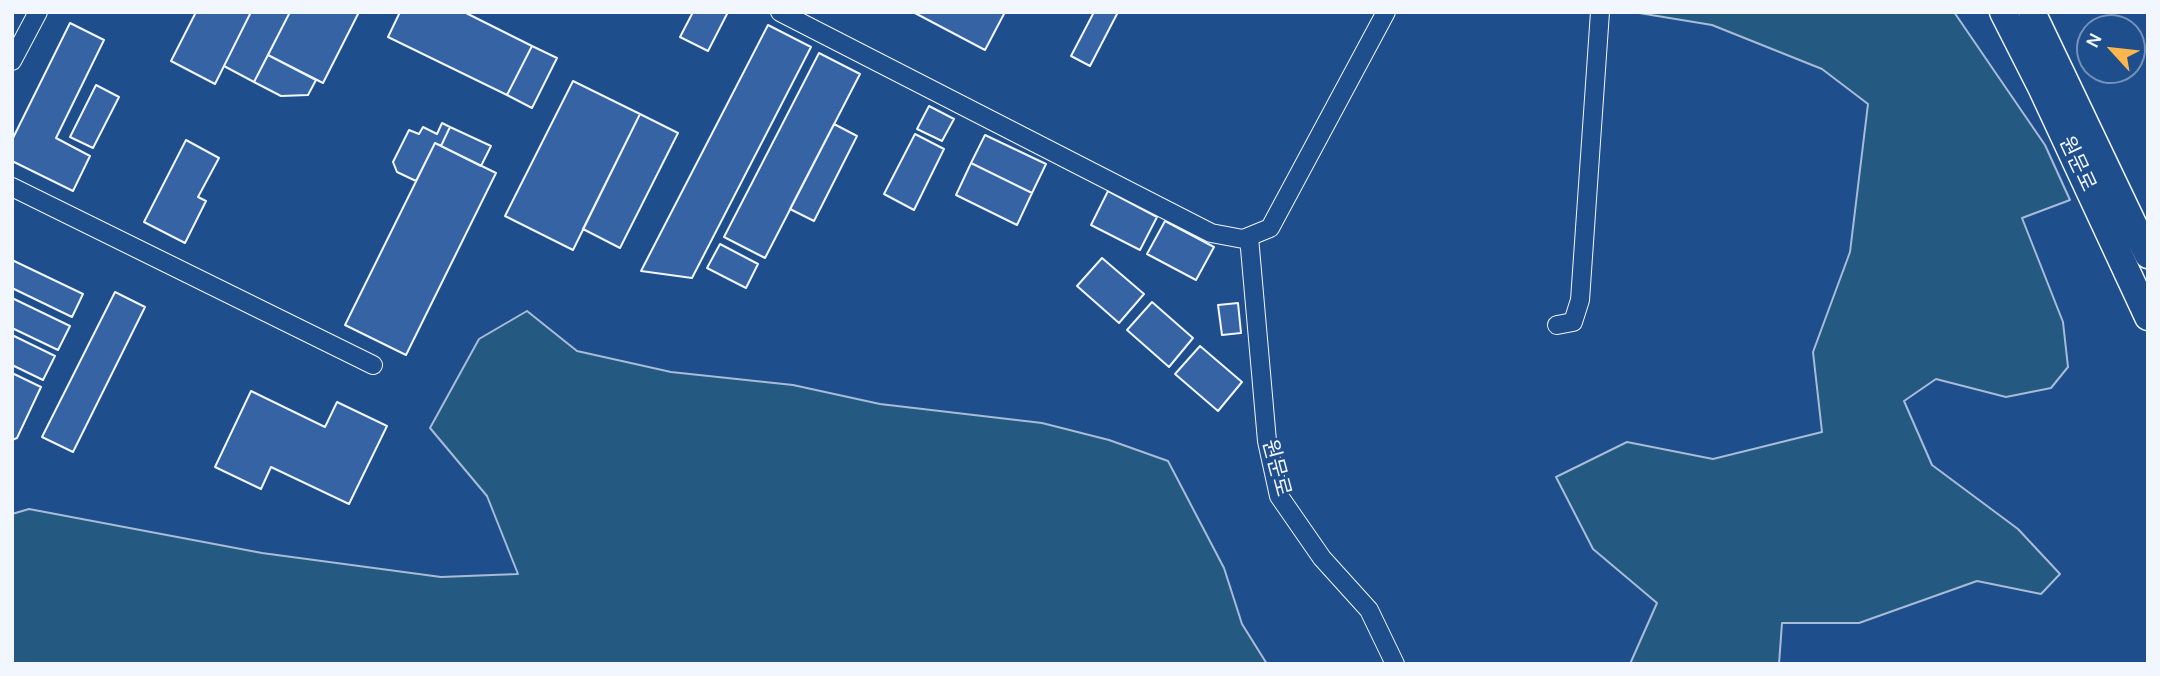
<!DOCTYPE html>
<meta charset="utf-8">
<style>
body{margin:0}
#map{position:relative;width:2160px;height:676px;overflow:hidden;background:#1f4e8c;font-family:Karla,sans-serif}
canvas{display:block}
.frame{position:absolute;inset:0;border:14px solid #f2f6ff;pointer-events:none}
.north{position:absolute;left:2076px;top:14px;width:70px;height:70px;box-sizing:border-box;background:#1f4e8c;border:2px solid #7391ba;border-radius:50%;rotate:297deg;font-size:19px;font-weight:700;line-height:28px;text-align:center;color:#f2f6ff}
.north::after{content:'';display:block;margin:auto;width:24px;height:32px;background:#ffb74d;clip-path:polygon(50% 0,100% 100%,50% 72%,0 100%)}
</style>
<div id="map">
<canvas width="2160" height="676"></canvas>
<div class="frame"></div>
<div class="north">N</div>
</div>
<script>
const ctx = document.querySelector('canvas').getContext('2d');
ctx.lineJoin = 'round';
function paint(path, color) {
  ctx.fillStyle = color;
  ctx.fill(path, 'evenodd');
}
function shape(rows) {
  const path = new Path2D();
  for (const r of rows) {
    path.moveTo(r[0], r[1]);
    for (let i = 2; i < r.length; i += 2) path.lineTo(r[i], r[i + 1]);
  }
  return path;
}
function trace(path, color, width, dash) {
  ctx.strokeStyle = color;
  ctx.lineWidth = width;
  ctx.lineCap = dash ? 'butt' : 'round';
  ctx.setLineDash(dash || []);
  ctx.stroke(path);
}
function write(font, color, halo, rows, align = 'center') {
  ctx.font = font + ' Karla,"Noto Sans KR",sans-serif';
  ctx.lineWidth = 5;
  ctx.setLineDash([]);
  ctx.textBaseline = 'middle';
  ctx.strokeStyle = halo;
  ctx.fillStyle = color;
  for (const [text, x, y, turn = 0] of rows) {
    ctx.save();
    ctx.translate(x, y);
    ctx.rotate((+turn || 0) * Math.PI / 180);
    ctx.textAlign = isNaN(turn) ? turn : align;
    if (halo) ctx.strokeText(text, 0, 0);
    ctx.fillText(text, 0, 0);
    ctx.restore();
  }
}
const green = shape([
 [1633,12,1954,12,2045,145,2070,200,2022,218,2063,322,2068,367,2051,388,2006,397,1936,379,1904,401,1932,465,2018,529,2060,574,2041,594,1977,581,1859,623,1782,623,1779,664,1630,664,1657,603,1593,549,1556,477,1627,442,1713,459,1822,432,1813,352,1850,252,1868,104,1822,69,1712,25,1633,12],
 [527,311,577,351,671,372,793,385,880,404,1042,423,1109,440,1168,461,1224,568,1242,624,1267,664,12,664,12,514,29,509,262,553,441,577,518,574,487,496,430,428,479,339,527,311]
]);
paint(green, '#245a82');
trace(green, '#a8bbd7', 2);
const building = shape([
 [196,12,251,12,215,84,171,61,196,12],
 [251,12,290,12,254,82,224,66,251,12],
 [290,12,359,12,323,83,268,55,290,12],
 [400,12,464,12,532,46,507,95,388,37,400,12],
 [693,12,728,12,708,51,680,37,693,12],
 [913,12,1005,12,985,50,913,12],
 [1094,12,1118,12,1090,66,1071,56,1094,12],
 [70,23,104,40,56,138,90,156,73,191,12,161,12,140,70,23],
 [768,25,811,47,692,278,641,271,768,25],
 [532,46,557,58,532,108,507,95,532,46],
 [819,53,860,74,765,258,724,237,819,53],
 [268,55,316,80,308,95,281,96,254,82,268,55],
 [573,81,640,114,573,250,505,216,573,81],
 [96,85,119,97,93,148,70,137,96,85],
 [929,106,954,119,942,141,917,129,929,106],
 [640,114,678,133,620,248,583,229,640,114],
 [442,123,450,127,441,146,435,143,416,181,397,172,393,162,409,130,419,134,423,127,437,134,442,123],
 [834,124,857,136,814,221,790,209,834,124],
 [450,127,491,146,481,166,441,146,450,127],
 [915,134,944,149,914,210,884,194,915,134],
 [985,135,1046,164,1032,193,971,163,985,135],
 [186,140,219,158,198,197,206,201,185,243,144,222,186,140],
 [435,143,496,173,406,355,345,325,435,143],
 [971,163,1032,193,1017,225,956,195,971,163],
 [1108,191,1157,217,1140,250,1091,225,1108,191],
 [1165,221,1214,247,1196,280,1147,254,1165,221],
 [720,244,758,264,746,288,707,268,720,244],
 [1102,258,1144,294,1119,323,1077,286,1102,258],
 [12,260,83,294,72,317,12,288,12,260],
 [115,292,145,307,73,452,42,437,115,292],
 [12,298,70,326,58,350,12,328,12,298],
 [1152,302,1193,338,1169,367,1127,330,1152,302],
 [1238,303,1241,333,1222,335,1218,305,1238,303],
 [12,335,55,356,43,380,12,365,12,335],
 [1200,346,1242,382,1218,411,1175,374,1200,346],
 [12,373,41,387,17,438,12,440,12,373],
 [251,391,325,427,337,402,387,426,349,504,271,467,261,489,215,467,251,391]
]);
paint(building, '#3563a3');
trace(building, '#f2f6ff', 2);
const minor = shape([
 [780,12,1211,233,1243,239,1270,228,1386,12],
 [12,61,38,12],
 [12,187,373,365],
 [1249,237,1267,441,1279,496,1322,558,1369,610,1395,664],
 [1557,325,1573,322,1580,300,1600,12]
]);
const highway = shape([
 [2003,12,2041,87,2148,317],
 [2032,12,2148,255]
]);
trace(minor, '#f2f6ff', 20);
trace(highway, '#f2f6ff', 29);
trace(minor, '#1f4e8c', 18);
trace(highway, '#1f4e8c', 26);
write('21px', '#f2f6ff', '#1f4e8c', [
 ["원문로",2077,164,65],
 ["원문로",1276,468,75]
]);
</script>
